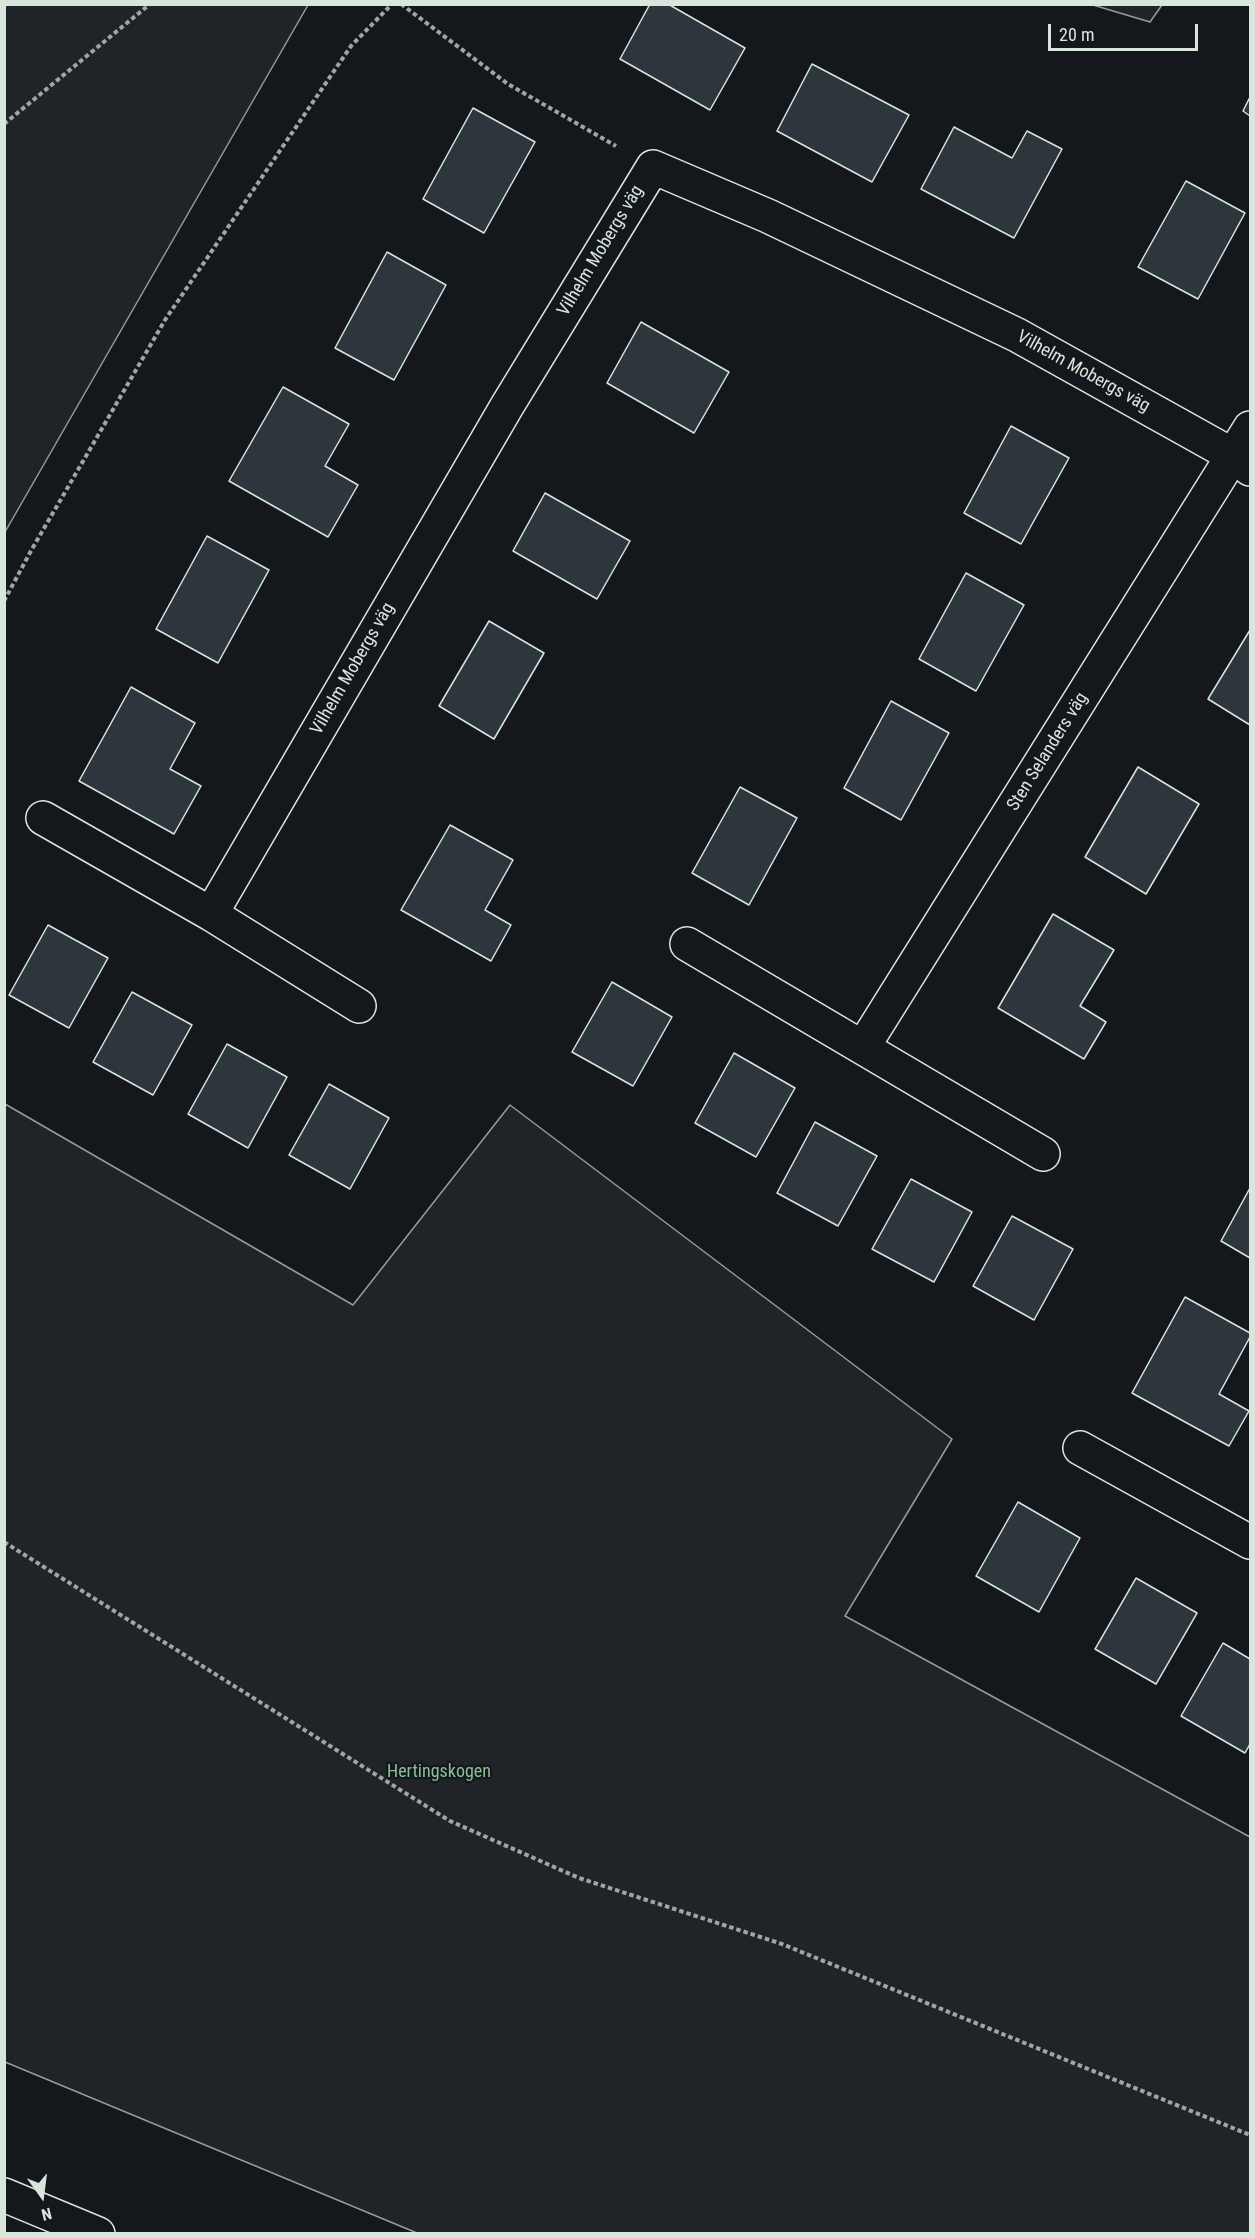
<!DOCTYPE html>
<meta charset="utf-8">
<style>
body{margin:0}
#map{position:relative;width:1255px;height:2238px;overflow:hidden;background:#14181c;font-family:"Roboto Condensed",sans-serif}
canvas{display:block}
.frame{position:absolute;inset:0;border:6px solid #d8e6dc;pointer-events:none}
.north{position:absolute;left:12px;top:2166px;width:60px;height:60px;-webkit-text-stroke:4px #14181c;paint-order:stroke;rotate:166deg;font-size:16px;font-weight:700;line-height:24px;text-align:center;color:#d8e6dc}
.north::after{content:'';display:block;margin:auto;width:21px;height:27px;background:#d8e6dc;clip-path:polygon(50% 0,100% 100%,50% 72%,0 100%)}
.scale{position:absolute;left:1048px;top:24px;width:150px;height:27px;box-sizing:border-box;border:3px solid #d8e6dc;border-top:0;padding-left:8px;font-size:18px;line-height:21px;white-space:nowrap;color:#d8e6dc;-webkit-text-stroke:4px #14181c;paint-order:stroke}
</style>
<div id="map">
<canvas width="1255" height="2238"></canvas>
<div class="frame"></div>
<div class="north">N</div>
<div class="scale">20 m</div>
</div>
<script>
const ctx = document.querySelector('canvas').getContext('2d');
ctx.lineJoin = 'round';
function paint(path, color) {
  ctx.fillStyle = color;
  ctx.fill(path, 'evenodd');
}
function shape(rows) {
  const path = new Path2D();
  for (const r of rows) {
    path.moveTo(r[0], r[1]);
    for (let i = 2; i < r.length; i += 2) path.lineTo(r[i], r[i + 1]);
  }
  return path;
}
function trace(path, color, width, dash) {
  ctx.strokeStyle = color;
  ctx.lineWidth = width;
  ctx.lineCap = dash ? 'butt' : 'round';
  ctx.setLineDash(dash || []);
  ctx.stroke(path);
}
function write(font, color, halo, rows, align = 'center') {
  ctx.font = font + ' "Roboto Condensed",sans-serif';
  ctx.lineWidth = 4.5;
  ctx.setLineDash([]);
  ctx.textBaseline = 'middle';
  ctx.strokeStyle = halo;
  ctx.fillStyle = color;
  for (const [text, x, y, turn = 0] of rows) {
    ctx.save();
    ctx.translate(x, y);
    ctx.rotate((+turn || 0) * Math.PI / 180);
    ctx.textAlign = isNaN(turn) ? turn : align;
    if (halo) ctx.strokeText(text, 0, 0);
    ctx.fillText(text, 0, 0);
    ctx.restore();
  }
}
const green = shape([
 [5,4,308,5,5,532,4,5,5,4],
 [1093,5,1162,5,1150,22,1093,5],
 [5,1104,353,1305,510,1105,952,1439,845,1616,1250,1837,1250,2233,417,2233,5,2062,5,1104]
]);
paint(green, '#202428');
trace(green, '#939e99', 1.5);
const building = shape([
 [650,4,668,4,745,48,710,110,620,59,650,4],
 [812,64,909,115,872,182,777,131,812,64],
 [1250,97,1250,116,1243,111,1250,97],
 [473,108,535,142,484,233,423,199,473,108],
 [954,127,1012,158,1027,131,1062,149,1014,238,921,189,954,127],
 [1186,181,1245,213,1198,299,1138,267,1186,181],
 [387,252,446,285,394,380,335,348,387,252],
 [641,322,729,372,694,433,607,383,641,322],
 [283,387,349,424,325,466,358,485,328,537,229,481,283,387],
 [1011,426,1069,458,1021,544,964,513,1011,426],
 [545,493,630,541,597,599,513,551,545,493],
 [207,536,269,570,218,663,156,629,207,536],
 [966,573,1024,605,976,691,919,659,966,573],
 [489,621,544,653,494,739,439,706,489,621],
 [1250,630,1250,725,1208,699,1250,630],
 [131,687,195,723,170,769,201,786,174,834,79,781,131,687],
 [891,701,949,733,901,820,844,788,891,701],
 [1138,767,1199,804,1146,894,1085,857,1138,767],
 [740,787,797,818,749,905,692,873,740,787],
 [450,825,513,860,485,910,511,925,491,961,401,910,450,825],
 [1053,914,1114,950,1080,1006,1106,1022,1084,1059,998,1008,1053,914],
 [48,925,108,958,69,1028,9,995,48,925],
 [612,982,672,1017,633,1086,572,1052,612,982],
 [132,992,192,1025,153,1095,93,1062,132,992],
 [227,1044,287,1077,248,1148,188,1114,227,1044],
 [734,1053,795,1088,756,1157,695,1123,734,1053],
 [329,1084,389,1118,350,1189,289,1155,329,1084],
 [815,1122,877,1156,838,1226,777,1193,815,1122],
 [911,1179,972,1212,934,1282,872,1249,911,1179],
 [1250,1188,1250,1258,1221,1241,1250,1188],
 [1012,1216,1073,1249,1034,1320,973,1286,1012,1216],
 [1185,1297,1250,1333,1250,1337,1219,1394,1249,1411,1229,1446,1132,1393,1185,1297],
 [1018,1502,1080,1538,1039,1612,976,1576,1018,1502],
 [1136,1578,1197,1613,1156,1684,1095,1649,1136,1578],
 [1223,1643,1250,1659,1250,1744,1245,1753,1181,1716,1223,1643]
]);
paint(building, '#2c363c');
trace(building, '#d8e6dc', 1.5);
const street = shape([
 [43,818,211,914,359,1006],
 [211,914,507,406,653,167,768,216,1017,335,1234,456,1250,469],
 [687,944,1043,1154],
 [863,1047,1250,428],
 [1080,1448,1250,1542]
]);
const secondary = shape([
 [4,2195,98,2234]
]);
trace(street, '#d8e6dc', 36);
trace(secondary, '#d8e6dc', 36);
trace(shape([
 [401,4,508,84,616,146],
 [4,6,6,4],
 [4,124,150,4],
 [4,601,32,549,165,320,351,46,392,4],
 [4,1542,450,1821,579,1878,782,1944,1250,2135]
]), '#9da8a2', 4, [4.5, 3]);
trace(street, '#14181c', 33);
trace(secondary, '#14181c', 33);
write('18px', '#d8e6dc', '#14181c', [
 ["Vilhelm Mobergs väg",601,251,-59],
 ["Vilhelm Mobergs väg",1083,372,29],
 ["Vilhelm Mobergs väg",353,669,-60],
 ["Sten Selanders väg",1048,752,-58]
]);
write('18px', '#8ac095', '#14181c', [
 ["Hertingskogen",439,1772]
]);
</script>
